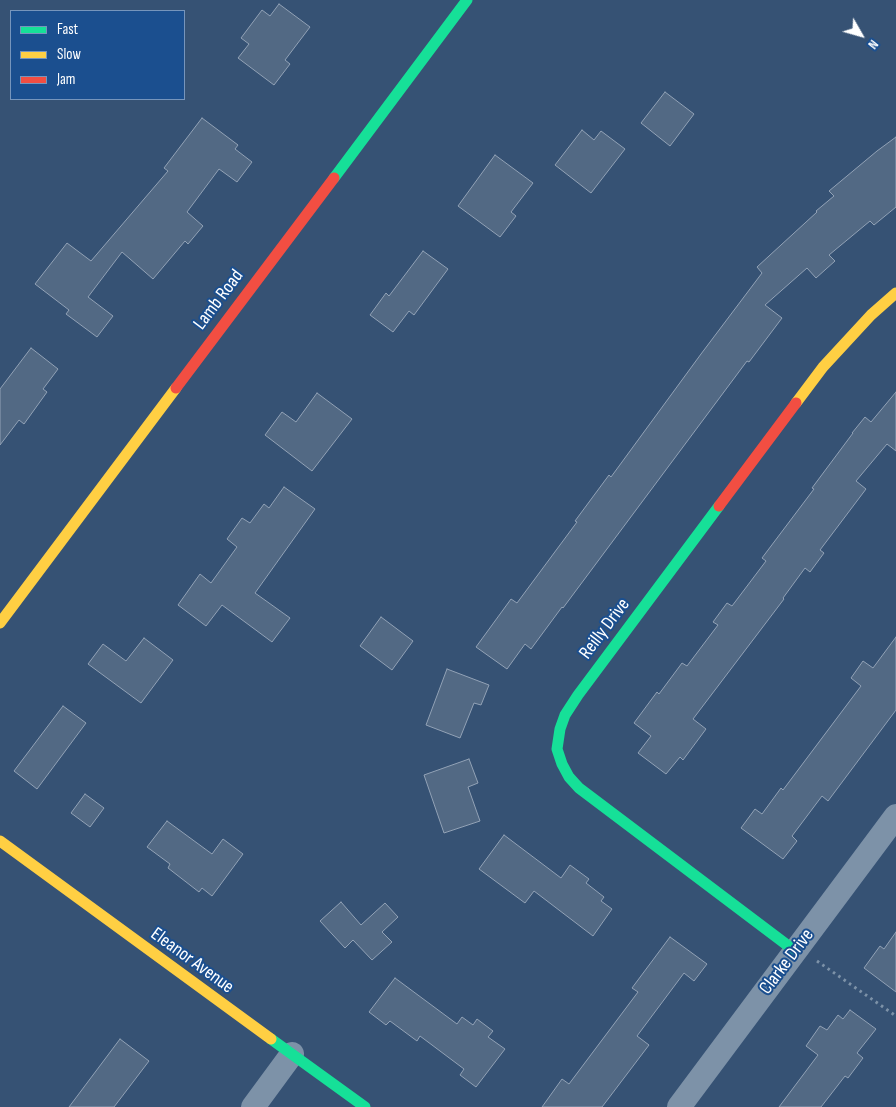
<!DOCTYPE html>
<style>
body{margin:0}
#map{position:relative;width:896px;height:1107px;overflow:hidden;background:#365274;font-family:"Sofia Sans Condensed",sans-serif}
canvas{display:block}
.legend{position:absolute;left:10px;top:10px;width:175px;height:90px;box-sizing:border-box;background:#1b4f8f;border:1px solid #7695bc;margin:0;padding:6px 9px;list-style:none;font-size:15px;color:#fff}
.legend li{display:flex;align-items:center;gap:10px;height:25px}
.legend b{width:25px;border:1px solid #7695bc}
.north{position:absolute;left:836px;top:10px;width:50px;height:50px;-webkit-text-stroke:4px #1b4f8f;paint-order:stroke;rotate:128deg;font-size:14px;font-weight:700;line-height:20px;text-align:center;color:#fff}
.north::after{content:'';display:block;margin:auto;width:18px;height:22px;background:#fff;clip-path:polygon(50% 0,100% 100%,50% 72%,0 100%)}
</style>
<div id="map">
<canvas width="896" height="1107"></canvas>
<ul class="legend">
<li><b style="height:6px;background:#16e098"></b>Fast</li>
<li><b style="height:6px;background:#ffcf43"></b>Slow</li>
<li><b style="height:6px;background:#f24e42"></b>Jam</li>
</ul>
<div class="north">N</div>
</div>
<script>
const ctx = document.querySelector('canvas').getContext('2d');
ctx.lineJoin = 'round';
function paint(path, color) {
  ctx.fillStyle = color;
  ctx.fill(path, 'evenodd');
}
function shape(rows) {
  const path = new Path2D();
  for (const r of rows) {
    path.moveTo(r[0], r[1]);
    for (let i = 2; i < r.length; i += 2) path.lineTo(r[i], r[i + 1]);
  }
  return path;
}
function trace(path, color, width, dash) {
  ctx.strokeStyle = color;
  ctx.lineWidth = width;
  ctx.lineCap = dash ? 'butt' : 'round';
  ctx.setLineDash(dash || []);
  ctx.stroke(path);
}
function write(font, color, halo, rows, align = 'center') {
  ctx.font = font + ' "Sofia Sans Condensed",sans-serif';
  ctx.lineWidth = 4;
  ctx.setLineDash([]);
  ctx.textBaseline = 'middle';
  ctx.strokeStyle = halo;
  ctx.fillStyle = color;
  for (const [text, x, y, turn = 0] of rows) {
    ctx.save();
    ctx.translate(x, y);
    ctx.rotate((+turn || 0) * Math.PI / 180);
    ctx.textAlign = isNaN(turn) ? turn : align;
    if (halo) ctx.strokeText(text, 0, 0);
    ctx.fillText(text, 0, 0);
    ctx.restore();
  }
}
const building = shape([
 [279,4,310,27,285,60,290,64,274,85,238,58,249,44,241,38,262,10,270,16,279,4],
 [665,92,694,114,670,146,641,123,665,92],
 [202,118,238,145,235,149,252,162,237,182,219,169,187,212,203,226,188,244,185,241,153,279,122,252,88,297,113,316,97,337,66,314,69,310,35,284,67,243,91,261,168,171,164,168,202,118],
 [582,130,594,140,601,131,625,149,591,193,555,165,582,130],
 [896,137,896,207,874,225,870,221,829,255,835,261,816,278,807,268,765,305,782,318,749,362,747,361,563,608,562,607,531,649,525,644,507,669,476,647,511,599,517,603,577,522,575,521,609,475,611,477,701,354,762,273,757,267,817,212,816,211,834,196,829,191,877,151,896,137],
 [495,155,533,183,511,212,516,216,500,237,458,206,495,155],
 [423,251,448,269,414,315,409,311,393,332,370,315,386,293,389,296,423,251],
 [31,348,58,369,43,389,47,392,24,424,19,420,0,445,0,389,31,348],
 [896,392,896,451,887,444,856,481,866,489,820,550,824,553,810,572,805,568,783,598,784,599,693,719,706,729,683,760,680,757,666,774,638,753,651,736,634,723,657,692,659,694,682,663,687,666,718,625,713,622,727,603,732,606,766,561,762,558,814,489,812,488,853,433,852,433,865,417,871,422,896,392],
 [317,393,352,419,312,471,265,435,282,412,296,422,317,393],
 [284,487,315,509,255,593,290,618,272,642,222,605,206,626,178,605,200,574,211,583,237,547,227,539,242,518,250,523,264,504,269,508,284,487],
 [381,617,413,641,392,670,360,646,381,617],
 [896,637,896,710,828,801,822,796,792,836,797,841,783,859,741,828,755,809,762,814,781,788,783,790,861,686,851,678,863,661,873,668,896,637],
 [144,638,173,660,141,703,88,664,103,644,126,661,144,638],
 [447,669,489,685,481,705,474,703,460,738,426,725,447,669],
 [63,706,86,723,37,789,14,771,63,706],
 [469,759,478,783,468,787,480,821,444,833,424,775,469,759],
 [85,794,104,808,90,827,71,813,85,794],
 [167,821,212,854,223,839,243,854,212,896,202,888,199,892,168,868,170,864,147,847,167,821],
 [504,835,561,878,570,865,589,879,586,883,604,897,601,901,612,909,593,936,534,891,525,903,479,869,504,835],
 [341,902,361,925,385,903,398,917,382,932,392,942,372,960,353,940,345,948,320,921,341,902],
 [896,932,896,992,864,968,880,946,884,949,896,932],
 [670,937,707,964,694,981,684,973,637,1036,649,1045,602,1107,542,1107,562,1079,569,1084,638,992,632,988,670,937],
 [395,978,457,1024,462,1017,473,1025,477,1019,493,1031,488,1037,505,1049,476,1087,460,1075,464,1069,420,1036,417,1041,390,1021,386,1025,369,1012,395,978],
 [850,1010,876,1029,857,1053,863,1058,848,1078,845,1076,821,1107,779,1107,818,1055,806,1046,820,1026,827,1030,838,1015,843,1019,850,1010],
 [120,1039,149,1061,114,1107,69,1107,120,1039]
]);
paint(building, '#526984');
trace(building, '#92a2b6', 1);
trace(shape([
 [817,961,896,1016]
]), '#7d92a8', 3, [2.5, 4]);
trace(shape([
 [253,1107,292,1054],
 [679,1107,896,816]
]), '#7d92a8', 24);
trace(shape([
 [334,178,467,0],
 [719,506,578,695,565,715,560,729,557,749,562,764,569,777,579,788,795,951],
 [271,1039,365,1107]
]), '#16e098', 11);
trace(shape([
 [796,403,823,367,871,315,896,293],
 [0,623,176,388],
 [0,841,271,1039]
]), '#ffcf43', 11);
trace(shape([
 [176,388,334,178],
 [719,506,796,403]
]), '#f24e42', 11);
write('19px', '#fff', '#1b4f8f', [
 ["Lamb Road",219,300,-53],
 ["Reilly Drive",605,629,-53],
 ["Eleanor Avenue",192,961,36],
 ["Clarke Drive",787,962,-53]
]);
</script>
